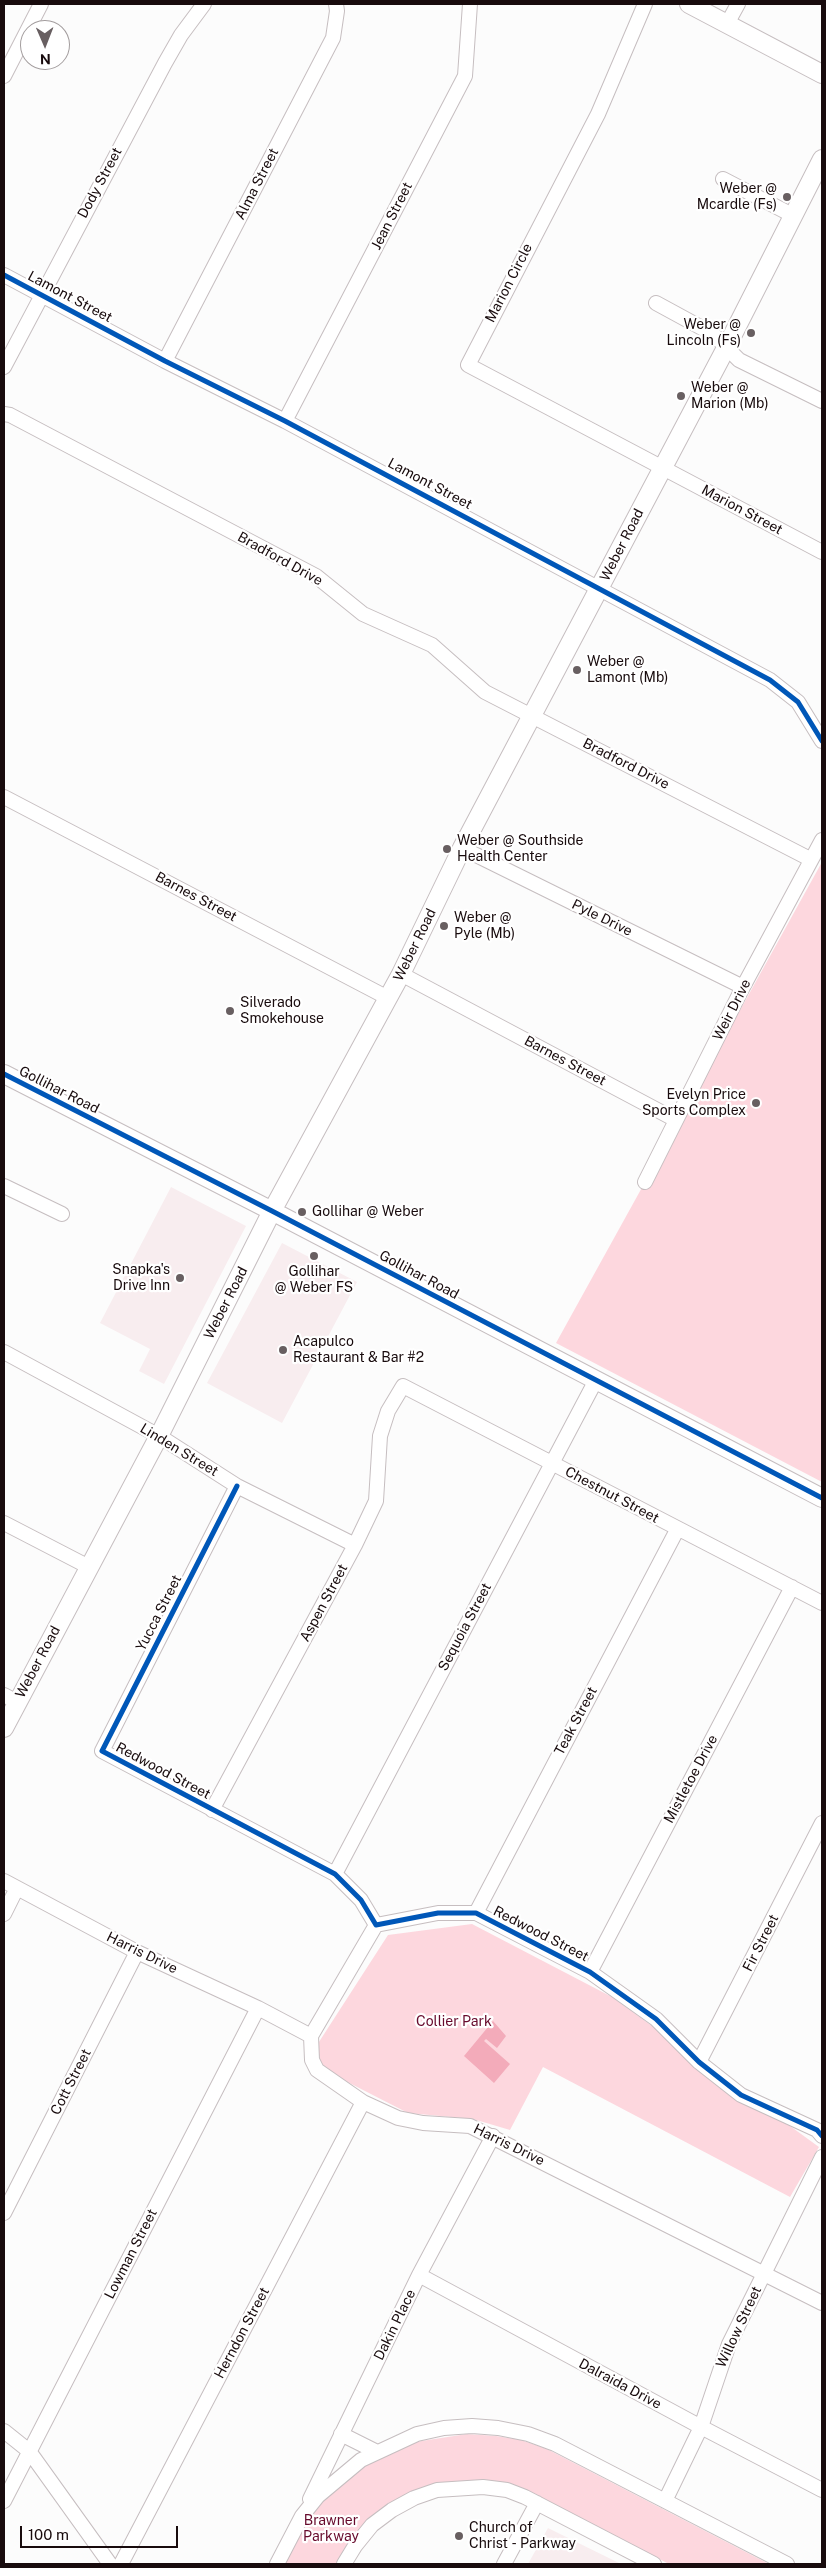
<!DOCTYPE html>
<style>
body{margin:0}
#map{position:relative;width:826px;height:2568px;overflow:hidden;background:#fcfcfc;font-family:"Public Sans",sans-serif}
canvas{display:block}
.frame{position:absolute;inset:0;border:5px solid #180b0d;pointer-events:none}
.north{position:absolute;left:20px;top:20px;width:50px;height:50px;box-sizing:border-box;background:#fff;border:1px solid #a39d9e;border-radius:50%;rotate:179deg;font-size:14px;font-weight:700;line-height:20px;text-align:center;color:#180b0d}
.north::after{content:'';display:block;margin:auto;width:18px;height:22px;background:#685f61;clip-path:polygon(50% 0,100% 100%,50% 72%,0 100%)}
.scale{position:absolute;left:20px;top:2526px;width:158px;height:22px;box-sizing:border-box;border:2px solid #180b0d;border-top:0;padding-left:6px;font-size:15px;line-height:18px;white-space:nowrap;color:#180b0d;-webkit-text-stroke:4px #fff;paint-order:stroke}
</style>
<div id="map">
<canvas width="826" height="2568"></canvas>
<div class="frame"></div>
<div class="north">N</div>
<div class="scale">100 m</div>
</div>
<script>
const ctx = document.querySelector('canvas').getContext('2d');
ctx.lineJoin = 'round';
function paint(path, color) {
  ctx.fillStyle = color;
  ctx.fill(path, 'evenodd');
}
function shape(rows) {
  const path = new Path2D();
  for (const r of rows) {
    path.moveTo(r[0], r[1]);
    for (let i = 2; i < r.length; i += 2) path.lineTo(r[i], r[i + 1]);
  }
  return path;
}
function trace(path, color, width, dash) {
  ctx.strokeStyle = color;
  ctx.lineWidth = width;
  ctx.lineCap = dash ? 'butt' : 'round';
  ctx.setLineDash(dash || []);
  ctx.stroke(path);
}
function write(font, color, halo, rows, align = 'center') {
  ctx.font = font + ' "Public Sans",sans-serif';
  ctx.lineWidth = 4.5;
  ctx.setLineDash([]);
  ctx.textBaseline = 'middle';
  ctx.strokeStyle = halo;
  ctx.fillStyle = color;
  for (const [text, x, y, turn = 0] of rows) {
    ctx.save();
    ctx.translate(x, y);
    ctx.rotate((+turn || 0) * Math.PI / 180);
    ctx.textAlign = isNaN(turn) ? turn : align;
    if (halo) ctx.strokeText(text, 0, 0);
    ctx.fillText(text, 0, 0);
    ctx.restore();
  }
}
paint(shape([
 [171,1187,246,1226,164,1384,139,1371,150,1349,100,1323],
 [282,1243,357,1282,282,1423,207,1383],
 [548,2528,621,2564,528,2564]
]), '#f8edef');
paint(shape([
 [822,862,822,1482,556,1343],
 [472,1924,612,1997,819,2147,790,2197,543,2067,510,2130,473,2119,408,2113,322,2069,317,2045,388,1935],
 [467,2434,496,2436,521,2440,547,2449,769,2564,669,2564,526,2490,484,2481,460,2481,417,2490,338,2564,284,2564,314,2508,346,2480,368,2463,415,2442]
]), '#fdd7de');
paint(shape([
 [493,2021,506,2036,497,2048,486,2039,484,2041,510,2064,494,2083,464,2056]
]), '#f3abba');
const minor = shape([
 [645,4,598,114,468,365,822,552],
 [727,24,738,4],
 [4,76,41,4],
 [723,179,794,216],
 [4,275,165,361,285,421,770,680,798,702,822,741],
 [656,303,713,334,739,360,822,401],
 [165,361,333,38,337,11,336,4],
 [4,367,165,63,181,35,204,4],
 [4,414,10,415,316,576,363,614,432,645,485,692,810,859],
 [285,421,465,76,470,4],
 [4,797,388,998],
 [462,848,743,987],
 [401,974,676,1120],
 [645,1182,743,987,822,840],
 [4,1186,62,1214],
 [4,1352,159,1436,237,1486,355,1545],
 [237,1486,102,1751,335,1874,361,1900,376,1925,438,1913,476,1913,590,1972,656,2019,699,2062,741,2095,817,2130,822,2136],
 [4,1523,89,1567],
 [4,1695,17,1702],
 [212,1810,355,1545,376,1501,380,1436,388,1411,403,1386,822,1603],
 [335,1874,596,1380],
 [4,1881,137,1952,258,2008,311,2036,312,2060,317,2070,363,2102,398,2118,423,2123,470,2126,822,2303],
 [476,1913,677,1530],
 [4,1914,17,1888],
 [590,1972,792,1587],
 [311,2036,376,1925],
 [699,2062,822,1823],
 [4,2213,137,1952],
 [419,2275,701,2427,822,2490],
 [4,2431,29,2451,110,2564],
 [341,2434,375,2451],
 [310,2499,419,2275,493,2136],
 [4,2501,258,2008],
 [665,2501,701,2427,729,2344,822,2157],
 [121,2564,363,2102],
 [277,2564,302,2516,318,2496,361,2460,417,2434,444,2428,472,2426,498,2428,528,2434,555,2444,787,2564],
 [344,2564,355,2546,372,2525,392,2510,414,2498,437,2490,483,2487,507,2490,525,2497,654,2564],
 [504,2564,537,2503]
]);
const major = shape([
 [689,4,822,74],
 [4,1074,272,1211,822,1498],
 [4,1728,159,1436,272,1211,401,974,462,848,726,348,822,159]
]);
trace(minor, '#c6bec0', 16);
trace(major, '#c6bec0', 20);
trace(minor, '#fff', 14);
trace(major, '#fff', 18);
trace(shape([
 [4,275,165,361,285,421,770,680,798,702,822,741],
 [4,1074,272,1211,822,1498],
 [237,1486,102,1751,335,1874,361,1900,376,1925,438,1913,476,1913,590,1972,656,2019,699,2062,741,2095,817,2130,822,2136]
]), '#0057b8', 5);
for (const [x, y, r, color] of [
 [787,197,5,"#685f61"],
 [751,333,5,"#685f61"],
 [681,396,5,"#685f61"],
 [577,670,5,"#685f61"],
 [447,849,5,"#685f61"],
 [444,926,5,"#685f61"],
 [230,1011,5,"#685f61"],
 [756,1103,5,"#685f61"],
 [302,1212,5,"#685f61"],
 [314,1256,5,"#685f61"],
 [180,1278,5,"#685f61"],
 [283,1350,5,"#685f61"],
 [459,2536,5,"#685f61"]
]) {
  const dot = new Path2D();
  dot.arc(x, y, r, 0, 2 * Math.PI);
  ctx.fillStyle = color;
  ctx.fill(dot);
  trace(dot, '#fff', 2);
}
write('14px', '#180b0d', '#fff', [
 ["Dody Street",100,183,-62],
 ["Alma Street",257,184,-63],
 ["Jean Street",392,216,-63],
 ["Marion Circle",509,283,-63],
 ["Lamont Street",70,297,28],
 ["Lamont Street",430,484,28],
 ["Marion Street",742,510,28],
 ["Weber Road",622,545,-63],
 ["Bradford Drive",280,559,29],
 ["Bradford Drive",626,764,27],
 ["Barnes Street",196,897,28],
 ["Pyle Drive",602,918,26],
 ["Weber Road",415,945,-64],
 ["Weir Drive",732,1010,-63],
 ["Barnes Street",565,1061,28],
 ["Gollihar Road",59,1090,27],
 ["Gollihar Road",419,1275,28],
 ["Weber Road",226,1303,-63],
 ["Linden Street",179,1450,31],
 ["Chestnut Street",612,1495,28],
 ["Aspen Street",324,1603,-62],
 ["Yucca Street",159,1613,-63],
 ["Sequoia Street",465,1627,-62],
 ["Weber Road",38,1662,-62],
 ["Teak Street",576,1721,-62],
 ["Redwood Street",163,1771,28],
 ["Mistletoe Drive",691,1779,-62],
 ["Redwood Street",541,1934,27],
 ["Fir Street",761,1943,-63],
 ["Harris Drive",142,1953,26],
 ["Cott Street",71,2082,-63],
 ["Harris Drive",509,2145,26],
 ["Lowman Street",131,2254,-63],
 ["Dakin Place",395,2325,-64],
 ["Willow Street",739,2327,-65],
 ["Herndon Street",242,2333,-62],
 ["Dalraida Drive",620,2384,28]
]);
write('14px', '#180b0d', '#fff', [
 ["Weber @",777,189,"right"],
 ["Mcardle (Fs)",777,205,"right"],
 ["Weber @",741,325,"right"],
 ["Lincoln (Fs)",741,341,"right"],
 ["Weber @",691,388],
 ["Marion (Mb)",691,404],
 ["Weber @",587,662],
 ["Lamont (Mb)",587,678],
 ["Weber @ Southside",457,841],
 ["Health Center",457,857],
 ["Weber @",454,918],
 ["Pyle (Mb)",454,934],
 ["Silverado",240,1003],
 ["Smokehouse",240,1019],
 ["Evelyn Price",746,1095,"right"],
 ["Sports Complex",746,1111,"right"],
 ["Gollihar @ Weber",312,1212],
 ["Snapka's",170,1270,"right"],
 ["Drive Inn",170,1286,"right"],
 ["Gollihar",314,1272,"center"],
 ["@ Weber FS",314,1288,"center"],
 ["Acapulco",293,1342],
 ["Restaurant & Bar #2",293,1358],
 ["Church of",469,2528],
 ["Christ - Parkway",469,2544]
], 'left');
write('14px', '#670a2c', '#fff', [
 ["Collier Park",454,2022],
 ["Brawner",331,2521],
 ["Parkway",331,2537]
]);
</script>
